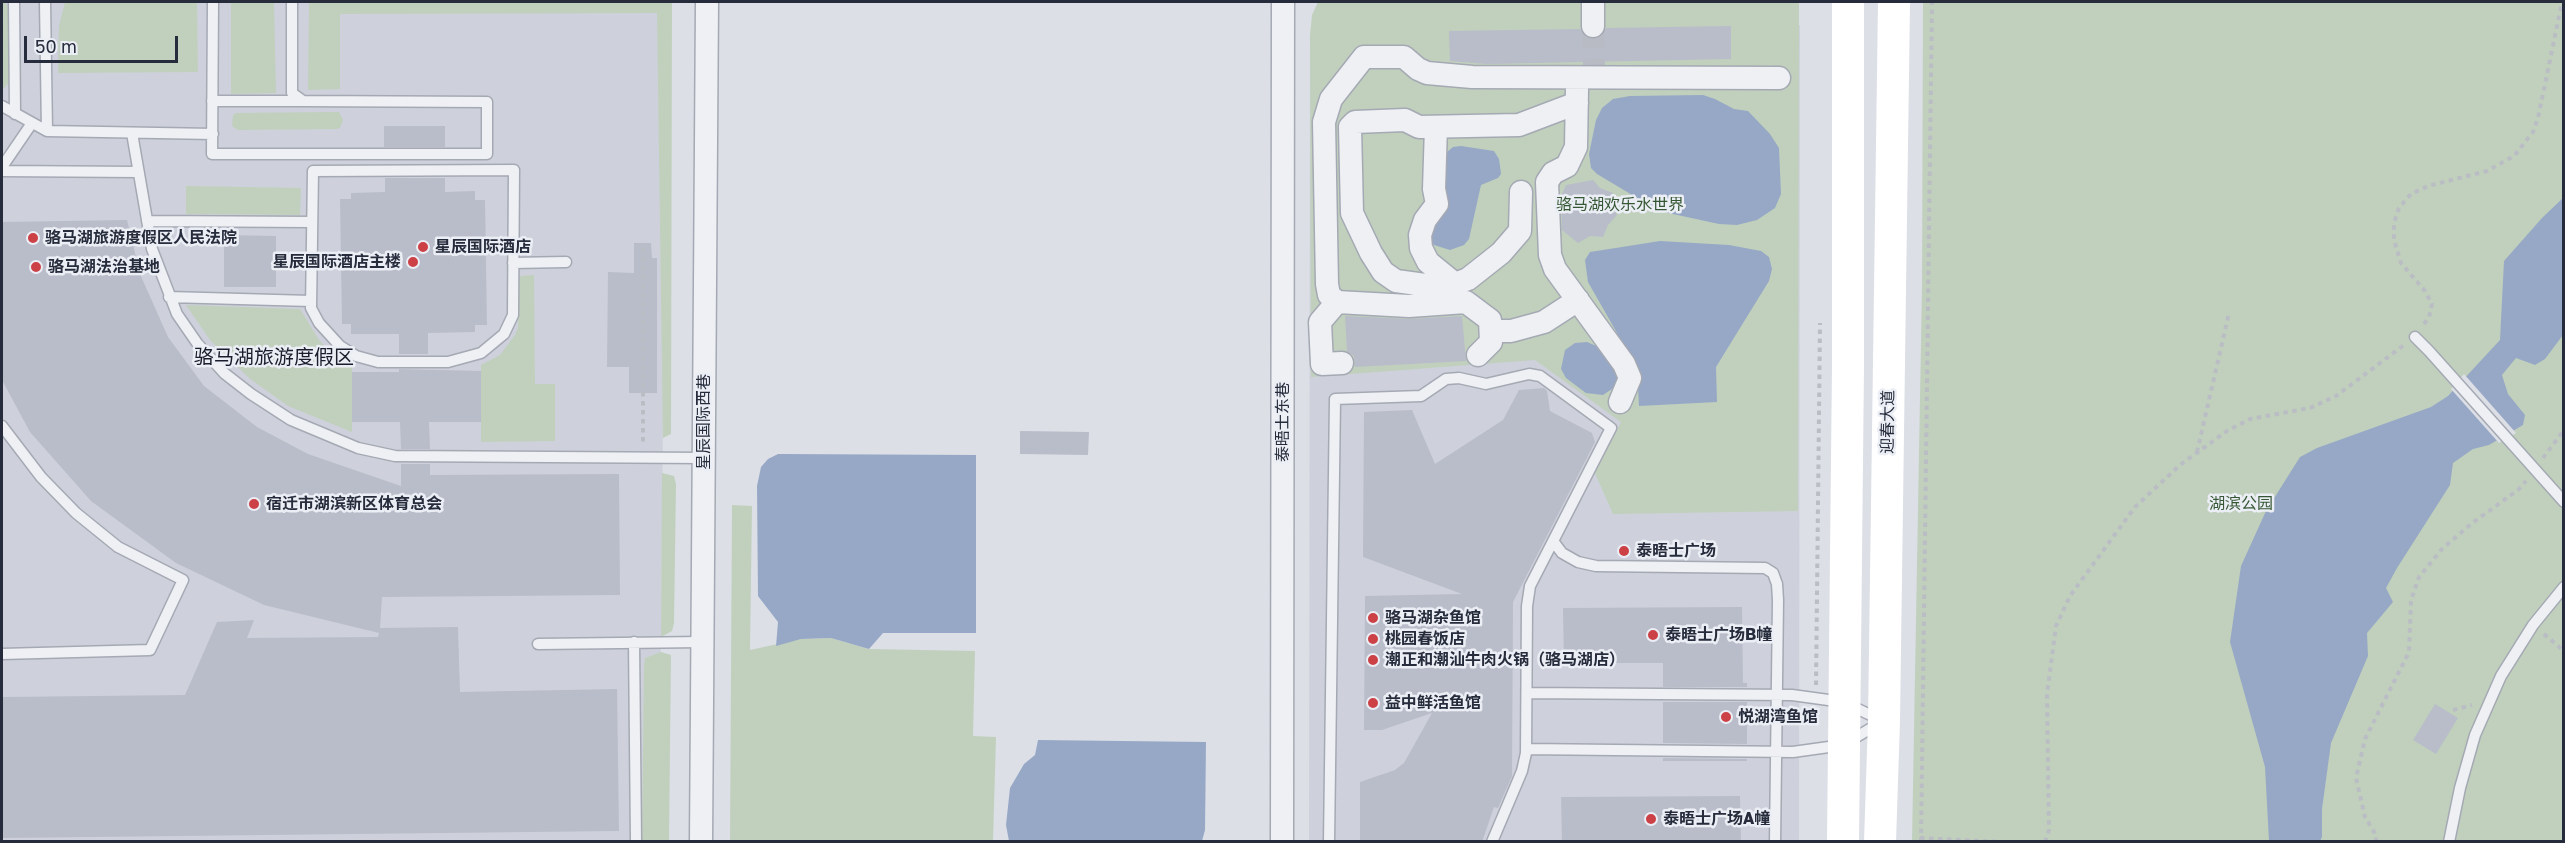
<!DOCTYPE html>
<meta charset="utf-8">
<style>
body{margin:0}
#map{position:relative;width:2565px;height:843px;overflow:hidden;background:#dcdfe6;font-family:"Golos Text",sans-serif}
canvas{display:block}
.frame{position:absolute;inset:0;border:3px solid #262c3c;pointer-events:none}
.scale{position:absolute;left:24px;top:36px;width:154px;height:27px;box-sizing:border-box;border:3px solid #262c3c;border-top:0;padding-left:8px;font-size:18px;line-height:21px;white-space:nowrap;color:#262c3c;-webkit-text-stroke:4px #ebeef4;paint-order:stroke}
</style>
<div id="map">
<canvas width="2565" height="843"></canvas>
<div class="frame"></div>
<div class="scale">50 m</div>
</div>
<script>
const ctx = document.querySelector('canvas').getContext('2d');
ctx.lineJoin = 'round';
function paint(path, color) {
  ctx.fillStyle = color;
  ctx.fill(path, 'evenodd');
}
function shape(rows) {
  const path = new Path2D();
  for (const r of rows) {
    path.moveTo(r[0], r[1]);
    for (let i = 2; i < r.length; i += 2) path.lineTo(r[i], r[i + 1]);
  }
  return path;
}
function trace(path, color, width, dash) {
  ctx.strokeStyle = color;
  ctx.lineWidth = width;
  ctx.lineCap = dash ? 'butt' : 'round';
  ctx.setLineDash(dash || []);
  ctx.stroke(path);
}
function write(font, color, halo, rows, align = 'center') {
  ctx.font = font + ' "Golos Text","Noto Sans SC",sans-serif';
  ctx.lineWidth = 5;
  ctx.setLineDash([]);
  ctx.textBaseline = 'middle';
  ctx.strokeStyle = halo;
  ctx.fillStyle = color;
  for (const [text, x, y, turn = 0] of rows) {
    ctx.save();
    ctx.translate(x, y);
    ctx.rotate((+turn || 0) * Math.PI / 180);
    ctx.textAlign = isNaN(turn) ? turn : align;
    if (halo) ctx.strokeText(text, 0, 0);
    ctx.fillText(text, 0, 0);
    ctx.restore();
  }
}
paint(shape([
 [2,2,667,2,659,841,2,842],
 [1800,25,1799,841,1309,842,1310,35]
]), '#ced1db');
paint(shape([
 [2,2,5,2,9,9,10,76,8,84,2,90],
 [65,2,197,2,198,72,58,73,59,26],
 [231,2,274,2,276,93,231,94],
 [309,2,672,2,671,434,663,438,657,13,340,14,340,89,308,90],
 [1318,2,1799,2,1798,511,1613,514,1595,473,1621,422,1535,360,1311,377,1310,35,1312,15],
 [1925,2,2563,2,2563,841,1912,842,1922,287,1923,3],
 [334,112,339,112,343,120,340,128,337,129,238,130,232,126,233,115,236,113],
 [186,186,301,188,300,215,186,214],
 [534,275,535,384,555,384,555,441,481,442,481,365,500,355,515,335,518,328,519,279,521,276],
 [186,305,300,309,319,340,333,355,352,366,352,432,288,406,249,378,210,340],
 [662,473,674,476,676,484,674,623,672,631,661,637],
 [732,505,752,506,750,650,801,639,831,638,869,649,975,651,973,736,996,737,993,841,730,842],
 [661,652,671,655,669,841,642,841,644,667,645,658]
]), '#c0d0bd');
paint(shape([
 [1703,95,1715,99,1734,109,1748,111,1770,134,1779,148,1781,194,1775,208,1757,220,1737,225,1719,224,1659,211,1597,174,1591,168,1589,154,1596,120,1602,108,1613,99,1630,96],
 [1461,146,1494,151,1499,159,1501,174,1498,178,1481,185,1469,239,1464,245,1450,250,1434,245,1429,238,1447,152,1453,147],
 [2563,198,2563,335,2545,359,2535,365,2516,358,2502,375,2508,394,2525,415,2523,425,2489,445,2473,449,2453,463,2450,485,2397,568,2386,588,2393,602,2367,633,2368,656,2331,743,2322,809,2322,837,2320,841,2269,841,2265,767,2230,642,2241,566,2266,511,2300,457,2317,448,2431,407,2448,396,2500,340,2504,261,2542,218],
 [1660,241,1729,245,1761,251,1769,257,1772,269,1769,281,1716,367,1717,402,1639,406,1637,368,1588,282,1585,260,1590,252],
 [1587,342,1608,351,1619,378,1615,387,1603,395,1586,393,1566,378,1561,369,1565,350,1575,343],
 [778,454,976,455,976,633,883,633,869,649,831,638,801,639,776,646,778,622,758,596,757,486,761,467,768,459],
 [1038,740,1206,742,1205,830,1202,841,1009,841,1006,825,1010,788,1024,764,1035,755]
]), '#97a8c6');
paint(shape([
 [2464,374,2516,433,2499,443,2451,389]
]), '#dcdfe6');
paint(shape([
 [1731,26,1731,59,1486,64,1450,61,1449,31,1580,29,1586,37,1594,39,1600,37,1606,28],
 [384,126,445,126,445,147,384,147],
 [385,178,445,178,445,192,475,191,475,200,485,200,487,325,475,325,475,332,428,333,428,354,399,354,399,334,351,334,351,324,342,324,340,199,351,199,351,193,385,192],
 [1593,180,1600,188,1613,193,1612,205,1617,215,1608,225,1603,237,1590,236,1578,243,1562,230,1561,196,1566,185],
 [127,220,140,274,168,337,204,386,257,427,308,454,401,486,401,464,430,464,430,475,619,474,620,595,382,597,380,628,458,627,460,692,617,689,619,831,2,838,2,697,185,695,217,622,254,620,247,638,378,637,379,633,264,605,176,563,91,501,30,432,2,380,2,222],
 [224,235,276,236,276,287,224,287],
 [634,243,651,243,652,258,657,258,657,393,629,393,629,367,607,367,608,272,634,273],
 [1345,316,1408,319,1462,316,1466,361,1355,367,1354,356,1347,351],
 [399,369,481,371,481,422,429,422,430,449,401,449,400,422,352,422,352,372,399,372],
 [1544,388,1547,391,1550,411,1592,433,1595,442,1513,602,1512,776,1498,808,1494,807,1482,842,1360,842,1360,782,1395,770,1404,763,1432,713,1382,730,1364,730,1365,596,1462,594,1363,557,1364,412,1412,410,1435,464,1503,420,1519,390],
 [1020,431,1089,432,1088,455,1020,454],
 [1742,607,1743,683,1747,683,1747,687,1663,687,1663,663,1564,663,1563,608],
 [1663,702,1747,702,1747,744,1663,743],
 [2435,704,2458,718,2436,754,2413,740],
 [1663,758,1747,759,1747,761,1663,761],
 [1740,796,1741,842,1562,842,1561,797]
]), '#b9bdc9');
trace(shape([
 [1593,26,1594,66]
]), '#b8bbc4', 22, [22, 11]);
const lane = shape([
 [14,2,15,114],
 [45,2,47,131],
 [213,2,212,154,487,154,487,102,303,101,292,93,292,2],
 [212,101,303,101],
 [2,106,47,131,213,134],
 [132,133,152,249,177,314,197,343,224,373,251,394,291,420,358,448,395,456,704,458],
 [2,167,32,123],
 [514,170,513,315,504,334,481,353,448,362,378,362,356,356,340,346,319,323,311,308,313,171,514,170],
 [2,171,138,172],
 [147,221,312,222],
 [513,263,566,262],
 [169,297,311,301],
 [2415,337,2429,351,2564,502],
 [2,426,41,477,76,513,118,547,183,580,150,650,2,654],
 [1553,541,1562,553,1578,562,1596,566,1765,568,1773,573,1777,584,1778,600,1775,842],
 [634,642,636,842],
 [538,644,702,642],
 [1527,693,1792,695,1843,702,1881,720],
 [1526,749,1793,752,1843,745,1878,724],
 [1329,842,1335,399,1421,396,1446,379,1459,378,1486,384,1529,374,1540,376,1611,428,1530,586,1527,606,1526,753,1522,771,1492,842],
 [2449,842,2460,788,2475,735,2501,676,2533,625,2564,587]
]);
const street = shape([
 [1593,2,1593,26],
 [1577,89,1576,147,1567,166,1553,173,1547,182,1550,255,1555,269,1624,364,1630,378,1620,402],
 [1436,127,1434,189,1437,204,1425,220,1420,235,1421,248,1428,262,1455,284],
 [1521,192,1520,231,1501,253,1468,279,1455,284,1425,285,1396,281,1383,272,1371,253,1352,213,1350,127,1355,122,1405,120,1419,127,1519,125,1577,103],
 [1337,302,1320,322,1322,364,1342,363],
 [1491,331,1511,331,1544,322,1578,300],
 [1478,355,1491,342,1490,320,1466,302,1409,306,1337,302,1329,295,1327,284,1324,122,1331,99,1364,57,1404,57,1418,69,1427,73,1472,77,1779,78],
 [701,842,707,2],
 [1282,842,1283,2]
]);
trace(lane, '#a5a9b3', 13);
trace(street, '#a5a9b3', 25);
trace(shape([
 [643,248,643,445],
 [2424,324,2429,317,2432,304,2425,291,2401,263,2394,240,2394,223,2399,208,2411,194,2428,186,2487,171,2514,156,2533,132,2538,118,2562,2],
 [2197,452,2229,313],
 [2543,458,2564,430],
 [2544,634,2564,651],
 [1816,685,1820,323],
 [2453,710,2472,705],
 [1920,838,2002,842],
 [1921,842,1932,2],
 [2045,842,2049,830,2047,694,2056,626,2070,596,2135,507,2180,465,2227,431,2250,419,2310,408,2336,396,2404,345],
 [2376,842,2376,835,2365,817,2356,778,2365,739,2409,652,2411,600,2419,577,2442,549,2471,524,2518,490,2526,481]
]), '#babdc4', 4, [4.5, 4.5]);
trace(lane, '#eef0f4', 10);
trace(street, '#eef0f4', 22);
trace(shape([
 [1843,842,1848,366,1848,2],
 [1880,842,1884,721,1894,2]
]), '#fff', 32);
for (const [x, y, r, color] of [
 [33,238,6,"#cb4146"],
 [423,247,6,"#cb4146"],
 [413,262,6,"#cb4146"],
 [36,267,6,"#cb4146"],
 [254,504,6,"#cb4146"],
 [1624,551,6,"#cb4146"],
 [1373,618,6,"#cb4146"],
 [1653,635,6,"#cb4146"],
 [1373,639,6,"#cb4146"],
 [1373,660,6,"#cb4146"],
 [1373,703,6,"#cb4146"],
 [1726,717,6,"#cb4146"],
 [1651,819,6,"#cb4146"]
]) {
  const dot = new Path2D();
  dot.arc(x, y, r, 0, 2 * Math.PI);
  ctx.fillStyle = color;
  ctx.fill(dot);
  trace(dot, '#ebeef4', 2);
}
write('16px', '#365734', '#ebeef4', [
 ["骆马湖欢乐水世界",1620,205],
 ["湖滨公园",2241,504]
]);
write('bold 16px', '#262c3c', '#ebeef4', [
 ["骆马湖旅游度假区人民法院",45,238],
 ["星辰国际酒店",435,247],
 ["星辰国际酒店主楼",401,262,"right"],
 ["骆马湖法治基地",48,267],
 ["宿迁市湖滨新区体育总会",266,504],
 ["泰晤士广场",1636,551],
 ["骆马湖杂鱼馆",1385,618],
 ["泰晤士广场B幢",1665,635],
 ["桃园春饭店",1385,639],
 ["潮正和潮汕牛肉火锅（骆马湖店）",1385,660],
 ["益中鲜活鱼馆",1385,703],
 ["悦湖湾鱼馆",1738,717],
 ["泰晤士广场A幢",1663,819]
], 'left');
write('16px', '#262c3c', '#ebeef4', [
 ["星辰国际西巷",704,422,-90],
 ["泰晤士东巷",1283,422,-90],
 ["迎春大道",1888,422,-89]
]);
write('20px', '#191d2c', '#ebeef4', [
 ["骆马湖旅游度假区",274,358]
]);
</script>
